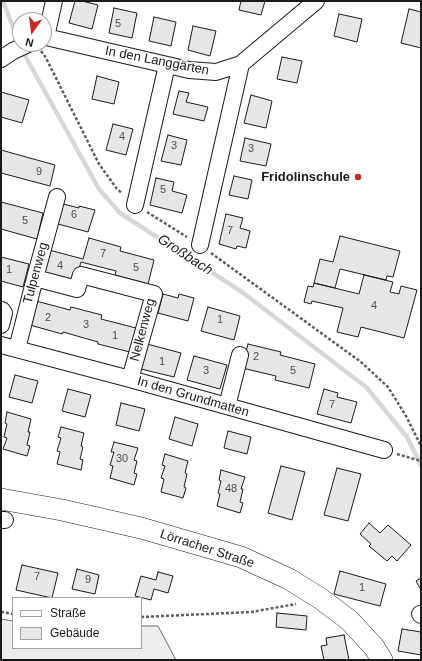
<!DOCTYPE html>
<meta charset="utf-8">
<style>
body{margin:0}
#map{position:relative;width:422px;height:661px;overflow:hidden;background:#fff;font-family:Arial,sans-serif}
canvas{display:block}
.frame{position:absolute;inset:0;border:2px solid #1a1a1a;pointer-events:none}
.legend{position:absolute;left:12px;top:597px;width:130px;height:52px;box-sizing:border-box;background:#fff;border:1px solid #a3a3a3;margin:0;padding:5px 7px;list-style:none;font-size:12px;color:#1a1a1a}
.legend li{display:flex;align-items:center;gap:8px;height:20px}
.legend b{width:20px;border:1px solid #a3a3a3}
.north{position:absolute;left:12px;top:12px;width:40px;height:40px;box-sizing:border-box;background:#fff;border:1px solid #a3a3a3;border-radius:50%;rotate:194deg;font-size:11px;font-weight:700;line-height:16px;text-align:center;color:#1a1a1a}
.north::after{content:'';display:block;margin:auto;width:14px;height:18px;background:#c62828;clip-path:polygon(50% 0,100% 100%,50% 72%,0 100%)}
</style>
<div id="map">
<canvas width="422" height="661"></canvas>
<div class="frame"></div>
<ul class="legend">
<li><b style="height:5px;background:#fff"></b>Straße</li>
<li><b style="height:11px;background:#e6e6e6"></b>Gebäude</li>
</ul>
<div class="north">N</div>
</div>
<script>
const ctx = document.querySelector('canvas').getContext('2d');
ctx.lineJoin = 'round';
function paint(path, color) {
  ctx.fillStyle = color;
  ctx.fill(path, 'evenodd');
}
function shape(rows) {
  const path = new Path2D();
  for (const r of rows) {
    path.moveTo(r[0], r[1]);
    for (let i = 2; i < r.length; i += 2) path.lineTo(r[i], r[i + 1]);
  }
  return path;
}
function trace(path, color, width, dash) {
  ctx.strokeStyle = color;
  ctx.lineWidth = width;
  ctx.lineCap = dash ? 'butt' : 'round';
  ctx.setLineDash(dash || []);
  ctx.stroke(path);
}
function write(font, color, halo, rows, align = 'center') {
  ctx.font = font + ' Arial,sans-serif';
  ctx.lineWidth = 3;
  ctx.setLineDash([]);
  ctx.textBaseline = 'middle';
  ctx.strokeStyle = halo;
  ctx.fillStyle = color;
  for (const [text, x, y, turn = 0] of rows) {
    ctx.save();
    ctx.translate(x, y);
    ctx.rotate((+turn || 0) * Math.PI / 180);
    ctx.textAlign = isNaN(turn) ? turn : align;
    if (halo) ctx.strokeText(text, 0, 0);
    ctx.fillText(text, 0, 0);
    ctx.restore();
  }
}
const built = shape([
 [1,619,13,621,13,648,141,648,141,626,158,626,176,660,1,660,1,619]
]);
paint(built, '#ededed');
trace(built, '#6a6a6a', 1);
trace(shape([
 [3,1,21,48,28,61,99,189,120,213,242,292,366,387,407,437,421,465]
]), '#d7d7d7', 4.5);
const building = shape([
 [75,1,82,1,98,5,92,29,69,23,75,1],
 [241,1,265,1,261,15,239,10,241,1],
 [114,8,137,13,132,38,109,33,114,8],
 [409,9,421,12,421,48,401,43,409,9],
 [339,14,362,19,357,42,334,36,339,14],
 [154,17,176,22,171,46,149,41,154,17],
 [193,26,216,31,210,56,188,50,193,26],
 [282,57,302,61,297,83,277,79,282,57],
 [97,76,119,82,114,104,92,99,97,76],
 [179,91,189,93,186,102,208,107,204,121,173,114,179,91],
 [1,92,29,100,22,123,1,117,1,92],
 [251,95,272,101,266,128,244,123,251,95],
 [113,124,133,129,126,155,106,150,113,124],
 [168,135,187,140,181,165,161,161,168,135],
 [245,138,271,144,266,166,240,161,245,138],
 [1,150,55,165,50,186,1,173,1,150],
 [234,176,252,180,248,199,229,195,234,176],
 [156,178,174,182,172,191,187,195,182,213,150,205,156,178],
 [1,202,43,213,37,239,1,229,1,202],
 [63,204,79,208,79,206,95,210,88,232,58,224,63,204],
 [226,214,243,218,240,228,250,231,246,248,237,246,236,249,219,244,226,214],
 [340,236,400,251,393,277,387,276,386,280,340,269,335,288,314,283,320,259,333,262,340,236],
 [89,238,121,247,120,251,154,260,148,284,115,275,116,271,81,262,75,283,42,275,49,250,83,259,89,238],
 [1,257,29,264,23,287,1,281,1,257],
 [364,275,393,282,390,292,399,294,401,286,417,290,404,338,361,327,358,337,337,332,343,308,312,301,311,304,304,302,308,286,313,287,314,283,359,294,364,275],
 [163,294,178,298,179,294,194,298,188,321,158,313,163,294],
 [36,301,70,310,71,307,102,315,101,319,136,328,130,352,98,344,98,342,63,332,62,334,30,325,36,301],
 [208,307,240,316,234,340,201,331,208,307],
 [147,344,181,353,174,377,141,369,147,344],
 [248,344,281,352,280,355,315,364,309,388,275,380,276,376,242,368,248,344],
 [194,356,227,365,220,389,187,380,194,356],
 [15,375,38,381,32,403,9,397,15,375],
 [68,389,91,395,85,417,62,411,68,389],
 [324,389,338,393,337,397,357,402,351,423,317,414,324,389],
 [121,403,145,409,139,431,116,425,121,403],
 [7,412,31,419,28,432,30,432,27,445,30,446,27,456,3,449,7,438,4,437,7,424,5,423,7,412],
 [175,417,198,424,192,446,169,439,175,417],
 [61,427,84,433,81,446,83,447,80,459,83,460,81,470,57,464,60,452,57,451,61,438,58,437,61,427],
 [228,431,251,437,247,454,224,448,228,431],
 [114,442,138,448,134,460,137,461,134,473,137,474,134,485,110,478,113,466,110,465,114,452,111,452,114,442],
 [165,454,188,461,185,473,187,474,184,487,186,488,183,498,161,492,164,479,161,478,165,466,162,465,165,454],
 [281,466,305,472,292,520,268,513,281,466],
 [337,468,361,474,348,521,324,515,337,468],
 [221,470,245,477,241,489,243,489,240,502,243,503,240,513,217,506,220,494,218,493,221,481,219,480,221,470],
 [369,523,380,533,388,525,411,545,397,561,392,556,387,561,369,546,371,544,360,534,369,523],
 [22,565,58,573,52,598,16,590,22,565],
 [77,569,99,575,95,594,72,589,77,569],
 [340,571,386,584,380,606,334,594,340,571],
 [158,572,173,576,168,593,154,589,151,600,135,596,141,576,156,580,158,572],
 [421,578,421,590,416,581,421,578],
 [277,613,307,616,306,630,276,627,277,613],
 [402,629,421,632,421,655,398,651,402,629],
 [344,635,349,660,324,660,321,646,327,645,326,638,344,635]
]);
paint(building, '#e6e6e6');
trace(building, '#1a1a1a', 1);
const minor = shape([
 [46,37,189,70,216,72,241,64,316,1],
 [46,37,54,1],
 [1,59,13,51,28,44],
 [135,205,167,65],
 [200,245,241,64],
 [35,278,77,289,81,275,154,294,130,379],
 [1,325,4,313,2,310],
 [1,345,130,379,384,450],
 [17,349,35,278,57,197],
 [227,406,240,355],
 [1,520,5,520],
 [420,614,421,615]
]);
const major = shape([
 [1,499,62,510,141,528,241,557,289,579,321,599,349,620,374,647,382,660]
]);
trace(minor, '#1a1a1a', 18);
trace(major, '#1a1a1a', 22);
trace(shape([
 [41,51,46,58,99,164,117,189,122,193],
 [147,212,187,237],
 [211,253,361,362,388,387,406,416,421,446],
 [397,454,421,461],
 [1,612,13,614],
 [141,617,251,612,296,604]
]), '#5f5f5f', 2.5, [3, 2]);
trace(minor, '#fff', 16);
trace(major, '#fff', 21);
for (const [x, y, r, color] of [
 [358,177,4,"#c62828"]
]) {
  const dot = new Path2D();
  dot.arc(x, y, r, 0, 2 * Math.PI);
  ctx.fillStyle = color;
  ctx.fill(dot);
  trace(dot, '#fff', 1.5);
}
write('11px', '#4d4d4d', null, [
 ["5",118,24],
 ["4",122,137],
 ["3",174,146],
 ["3",251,149],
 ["9",39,172],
 ["5",163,190],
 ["6",74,215],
 ["5",25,221],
 ["7",230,231],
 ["7",103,254],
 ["4",60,266],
 ["5",136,268],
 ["1",9,270],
 ["4",374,306],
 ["2",48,318],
 ["1",220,320],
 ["3",86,325],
 ["1",115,336],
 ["2",256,357],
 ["1",162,362],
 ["3",206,371],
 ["5",293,371],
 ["7",332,405],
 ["30",122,459],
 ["48",231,489],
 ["7",37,577],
 ["9",88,580],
 ["1",362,588]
]);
write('13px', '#1a1a1a', '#fff', [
 ["In den Langgärten",157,61,11],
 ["Tulpenweg",36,273,-75],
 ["Nelkenweg",143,330,-75],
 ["In den Grundmatten",193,397,16],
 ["Lörracher Straße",207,549,18]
]);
write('bold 13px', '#1a1a1a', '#fff', [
 ["Fridolinschule",350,177]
], 'right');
write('italic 14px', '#1a1a1a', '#fff', [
 ["Großbach",185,255,33]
]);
</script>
